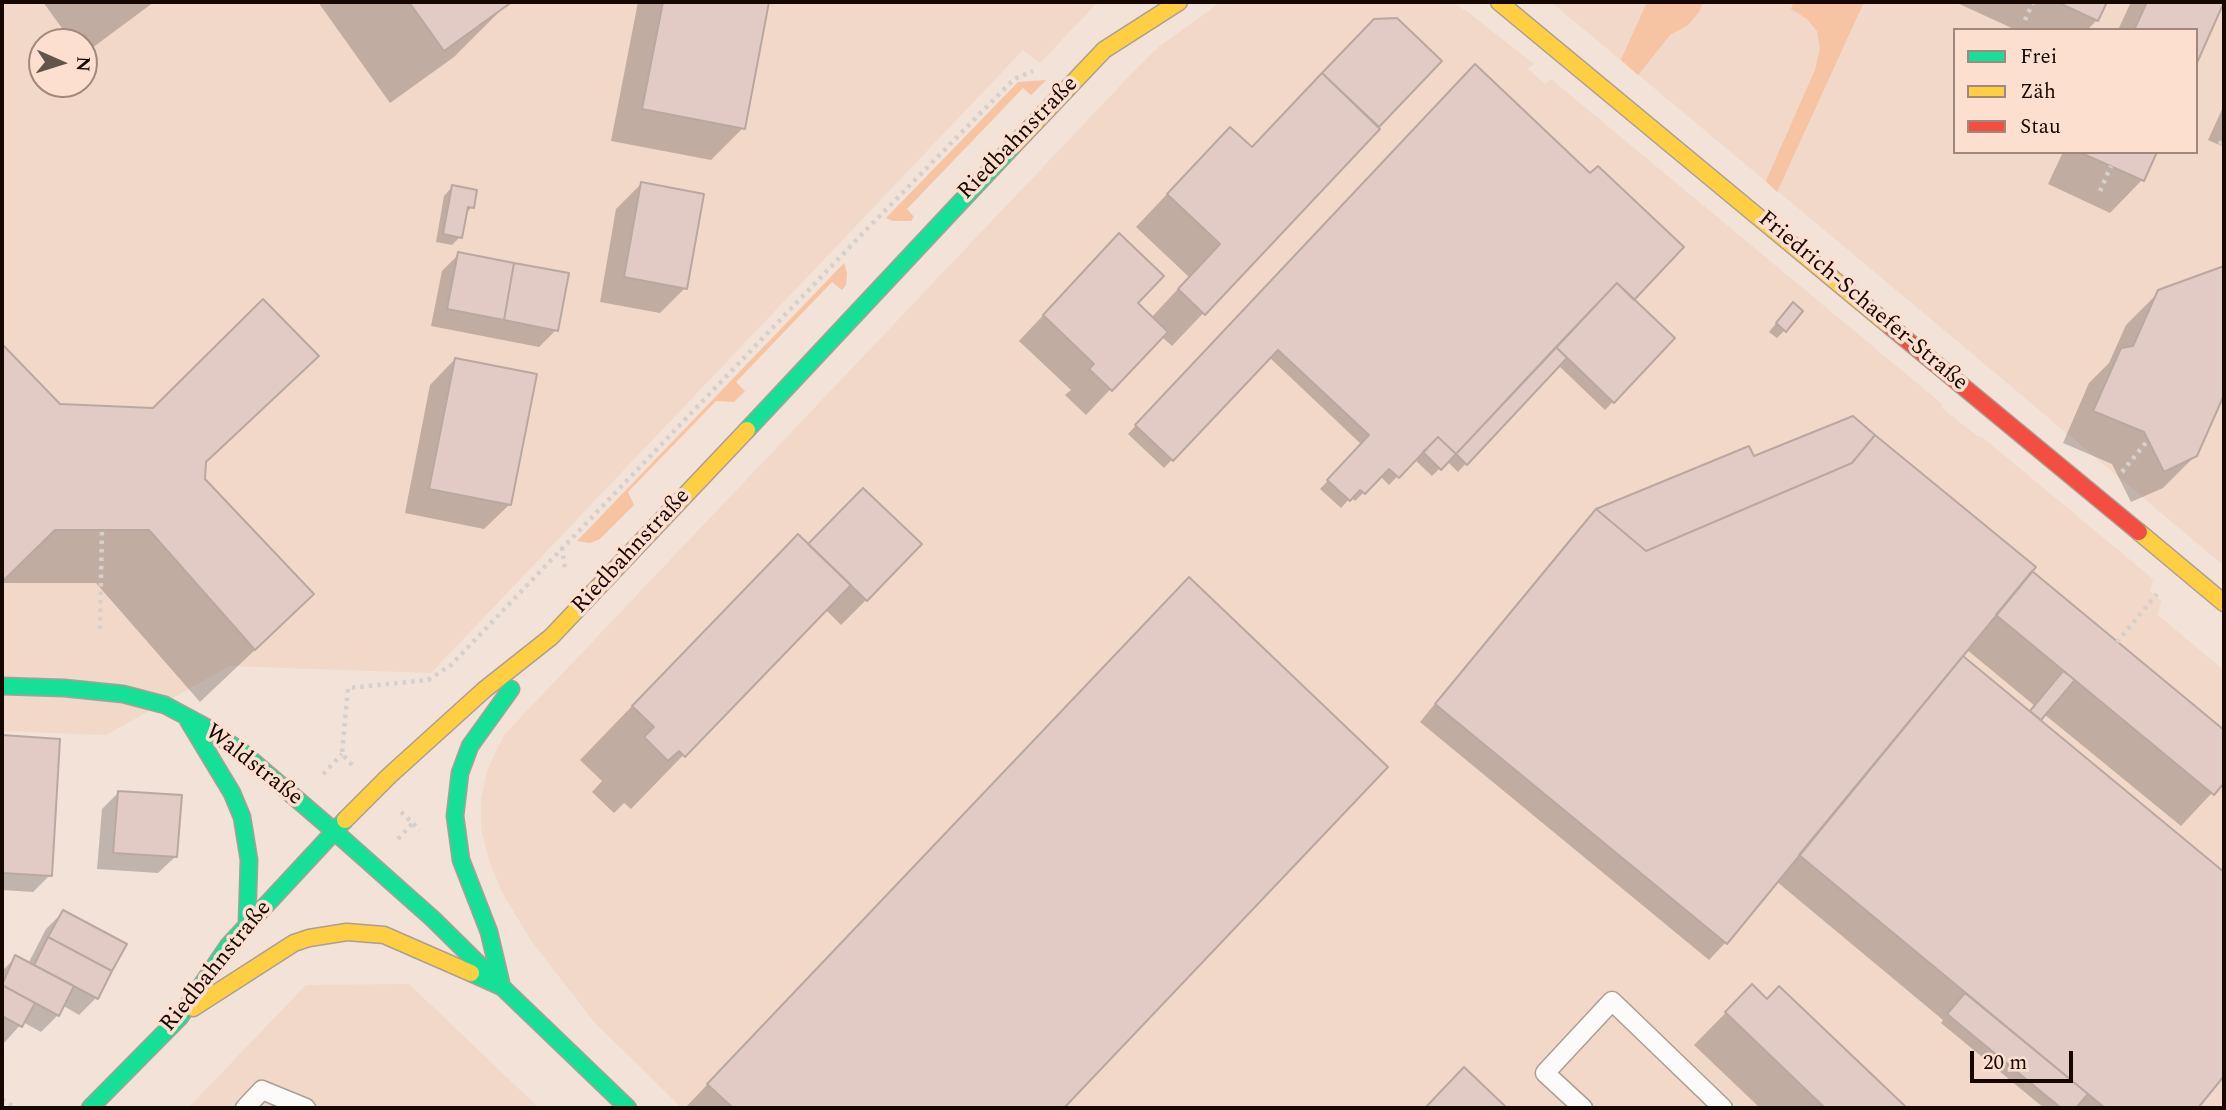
<!DOCTYPE html>
<meta charset="utf-8">
<style>
body{margin:0}
#map{position:relative;width:2226px;height:1110px;overflow:hidden;background:#f2e2d8;font-family:Spectral,serif}
canvas{display:block}
.frame{position:absolute;inset:0;border:4px solid #160701;pointer-events:none}
.legend{position:absolute;left:1953px;top:28px;width:245px;height:126px;box-sizing:border-box;background:#fcdfce;border:2px solid #a0897c;margin:0;padding:9px 12px;list-style:none;font-size:21px;color:#160701}
.legend li{display:flex;align-items:center;gap:14px;height:35px}
.legend b{width:35px;border:2px solid #a0897c}
.north{position:absolute;left:28px;top:28px;width:70px;height:70px;box-sizing:border-box;background:#fcdfce;border:2px solid #a0897c;border-radius:50%;rotate:93deg;font-size:19px;font-weight:700;line-height:28px;text-align:center;color:#160701}
.north::after{content:'';display:block;margin:auto;width:24px;height:32px;background:#63544c;clip-path:polygon(50% 0,100% 100%,50% 72%,0 100%)}
.scale{position:absolute;left:1970px;top:1051px;width:103px;height:32px;box-sizing:border-box;border:4px solid #160701;border-top:0;padding-left:9px;font-size:21px;line-height:24px;white-space:nowrap;color:#160701;-webkit-text-stroke:5px #fcdfce;paint-order:stroke}
</style>
<div id="map">
<canvas width="2226" height="1110"></canvas>
<div class="frame"></div>
<ul class="legend">
<li><b style="height:9px;background:#16e098"></b>Frei</li>
<li><b style="height:9px;background:#ffcf43"></b>Zäh</li>
<li><b style="height:9px;background:#f24e42"></b>Stau</li>
</ul>
<div class="north">N</div>
<div class="scale">20 m</div>
</div>
<script>
const ctx = document.querySelector('canvas').getContext('2d');
ctx.lineJoin = 'round';
function paint(path, color) {
  ctx.fillStyle = color;
  ctx.fill(path, 'evenodd');
}
function shape(rows) {
  const path = new Path2D();
  for (const r of rows) {
    path.moveTo(r[0], r[1]);
    for (let i = 2; i < r.length; i += 2) path.lineTo(r[i], r[i + 1]);
  }
  return path;
}
function trace(path, color, width, dash) {
  ctx.strokeStyle = color;
  ctx.lineWidth = width;
  ctx.lineCap = dash ? 'butt' : 'round';
  ctx.setLineDash(dash || []);
  ctx.stroke(path);
}
function write(font, color, halo, rows, align = 'center') {
  ctx.font = font + ' Spectral,serif';
  ctx.lineWidth = 7;
  ctx.setLineDash([]);
  ctx.textBaseline = 'middle';
  ctx.strokeStyle = halo;
  ctx.fillStyle = color;
  for (const [text, x, y, turn = 0] of rows) {
    ctx.save();
    ctx.translate(x, y);
    ctx.rotate((+turn || 0) * Math.PI / 180);
    ctx.textAlign = isNaN(turn) ? turn : align;
    if (halo) ctx.strokeText(text, 0, 0);
    ctx.fillText(text, 0, 0);
    ctx.restore();
  }
}
paint(shape([
 [2,2,1098,2,1040,63,1023,50,431,673,230,666,106,735,2,731],
 [42,42,84,42,84,84,42,84],
 [1221,2,1451,2,1469,13,1534,64,1528,69,1545,84,1551,79,1941,403,1942,408,1977,436,1982,437,2153,579,2150,591,2161,601,2158,615,2221,668,2224,667,2224,1108,682,1108,594,1022,530,939,502,892,488,857,481,828,481,799,487,771,504,735,1137,68,1160,46],
 [1551,2,2224,2,2224,566,1968,350],
 [1955,30,2196,30,2196,152,1955,152],
 [409,984,539,1108,188,1108,306,985]
]), '#f1d8c8');
paint(shape([
 [1647,2,1703,2,1699,12,1688,25,1670,35,1638,75,1621,60],
 [1794,2,1864,2,1777,192,1766,181,1815,70,1820,48,1817,31,1807,19,1791,9],
 [1046,80,1031,95,1023,88,907,209,914,217,911,221,893,221,886,218,1018,82],
 [844,263,847,273,846,285,842,290,832,282,736,382,745,391,734,402,716,401,628,492,634,505,600,539,590,543,577,541]
]), '#f6c3a3');
paint(shape([
 [43,2,154,2,84,54,84,42,72,42],
 [318,2,505,2,507,4,454,57,390,103],
 [638,2,767,2,743,128,711,160,611,141],
 [1955,2,2105,2,2097,20,2087,30,2016,30],
 [2131,2,2223,2,2196,61,2196,30,2118,30],
 [1349,46,1439,61,1376,127,1378,129,1172,346,1161,336,1086,415,1065,395,1071,390,1019,341,1094,261,1151,318,1189,277,1136,227,1198,161,1251,149],
 [1475,66,1631,300,1672,338,1605,410,1558,365,1458,472,1447,461,1432,476,1414,459,1389,485,1380,476,1355,501,1351,497,1341,508,1320,489,1362,445,1269,357,1164,468,1128,434],
 [2224,105,2224,147,2208,140],
 [2063,152,2155,152,2142,180,2110,213,2048,184],
 [641,184,685,288,660,313,600,302,616,209],
 [452,187,472,207,464,215,460,237,452,245,436,242,444,196],
 [459,254,556,330,539,347,431,326,442,271],
 [2224,267,2224,391,2196,455,2163,488,2131,502,2112,464,2063,443,2089,383,2109,363,2126,325,2159,292],
 [1785,312,1785,330,1777,338,1769,332],
 [2,347,60,406,154,409,316,356,204,464,203,479,258,647,200,702,96,583,2,583],
 [455,359,510,504,484,529,405,513,430,385],
 [1753,458,2032,574,2224,732,2224,780,2181,826,2044,714,2039,720,2224,874,2224,1073,2196,1108,2044,1108,1941,1023,1943,1020,1776,881,1725,943,1709,960,1420,722,1579,528,1597,511],
 [1966,649,2035,706,2029,713,1953,665],
 [863,490,866,600,841,625,825,609,631,809,624,803,614,813,592,792,602,781,580,760,745,589,808,546],
 [1157,612,1386,767,1062,1108,685,1108],
 [2,737,59,741,50,875,33,892,2,890],
 [119,792,175,857,158,873,97,869,102,809],
 [63,912,96,998,79,1015,62,1005,58,1015,41,1032,23,1022,4,1043,2,1042,2,971,16,957,28,964,46,929],
 [1752,986,1767,1001,1779,988,1904,1108,1760,1108,1694,1045]
]), '#0003');
const building = shape([
 [409,2,507,2,509,4,444,51,409,2],
 [663,2,769,2,745,129,642,109,663,2],
 [2057,2,2107,2,2098,21,2057,2],
 [2147,2,2224,2,2196,65,2196,30,2134,30,2147,2],
 [1397,18,1442,61,1379,127,1322,73,1374,19,1397,18],
 [1475,64,1590,173,1598,166,1684,247,1634,300,1617,283,1456,454,1438,437,1399,478,1389,469,1365,494,1360,490,1350,501,1327,480,1369,435,1278,350,1173,461,1135,425,1475,64],
 [1322,73,1380,129,1205,315,1178,289,1220,244,1167,194,1230,127,1252,147,1322,73],
 [2079,152,2157,152,2144,181,2079,152],
 [641,182,704,194,687,289,624,277,641,182],
 [452,185,477,190,474,208,468,207,462,238,443,234,452,185],
 [1119,233,1164,276,1138,303,1168,332,1112,391,1089,369,1094,364,1043,315,1119,233],
 [458,252,514,263,504,320,447,309,458,252],
 [514,263,569,273,558,331,504,320,514,263],
 [2224,266,2224,395,2197,456,2164,472,2144,432,2093,411,2121,348,2133,346,2158,290,2224,266],
 [1617,283,1675,338,1614,403,1556,347,1617,283],
 [263,299,319,356,206,462,205,479,314,594,255,650,149,530,55,530,2,582,2,344,60,404,153,408,263,299],
 [1793,302,1803,311,1786,332,1776,323,1793,302],
 [1556,347,1567,358,1467,465,1456,454,1556,347],
 [455,358,537,374,511,505,429,489,455,358],
 [1853,416,1875,435,1852,463,1646,551,1596,509,1749,446,1754,456,1853,416],
 [1875,435,2036,567,1727,944,1435,704,1596,509,1646,551,1852,463,1875,435],
 [1438,437,1456,454,1441,470,1423,452,1438,437],
 [863,488,922,544,867,601,808,544,863,488],
 [798,534,851,585,685,757,679,751,668,761,644,737,654,727,632,706,798,534],
 [2032,571,2224,730,2224,783,2214,795,1996,615,2032,571],
 [1189,577,1388,767,1064,1108,733,1108,707,1084,1189,577],
 [1963,656,2224,872,2224,1076,2198,1108,2105,1108,1799,855,1963,656],
 [2063,671,2075,680,2041,720,2030,711,2063,671],
 [2,735,60,739,52,876,2,873,2,735],
 [118,791,182,795,177,857,113,853,118,791],
 [63,910,127,944,112,971,48,937,63,910],
 [48,937,112,971,98,999,34,965,48,937],
 [15,955,74,986,59,1016,2,985,15,955],
 [1752,984,1767,999,1779,986,1907,1108,1825,1108,1725,1012,1752,984],
 [2,985,35,1003,22,1027,2,1016,2,985],
 [1965,993,2088,1094,2076,1108,2061,1108,1947,1014,1965,993],
 [1464,1067,1507,1108,1425,1108,1464,1067]
]);
paint(building, '#e2cbc4');
trace(building, '#b9a8a1', 2);
const lane = shape([
 [245,1108,262,1090,306,1108],
 [1583,1108,1545,1073,1612,1001,1723,1108]
]);
const fast = shape([
 [747,430,1013,146],
 [2,686,64,688,123,694,165,705,206,727,242,752,334,831,433,919,502,987],
 [188,720,232,793,242,817,249,860,247,923],
 [471,973,502,987,628,1108],
 [502,987,489,932,461,860,455,816,460,773,470,746,511,689],
 [90,1108,180,1017,228,946,345,820]
]);
const slow = shape([
 [1499,2,1891,327],
 [1013,146,1104,50,1179,2],
 [2139,532,2224,603],
 [345,820,389,776,484,690,551,637,747,430],
 [193,1008,294,943,309,938,347,932,384,935,471,973]
]);
const jam = shape([
 [1891,327,2139,532]
]);
trace(lane, '#ad9e94', 21);
trace(fast, '#ad9e94', 19);
trace(slow, '#ad9e94', 19);
trace(jam, '#ad9e94', 19);
trace(shape([
 [2025,20,2033,2],
 [2219,144,2224,140],
 [2100,191,2111,166],
 [2122,472,2148,440],
 [562,547,565,570],
 [100,629,102,530],
 [2117,642,2157,594],
 [352,765,342,754,348,688,428,680,451,665,864,232,1014,79,1033,71],
 [323,774,342,754],
 [401,812,420,830],
 [398,839,413,823],
 [2,1099,15,1108]
]), '#d5d0ce', 4.5, [3.5, 5]);
trace(lane, '#fdfbf9', 18);
trace(fast, '#16e098', 16);
trace(slow, '#ffcf43', 16);
trace(jam, '#f24e42', 16);
write('23px', '#160701', '#fcdfce', [
 ["Riedbahnstraße",1019,139,-46],
 ["Friedrich-Schaefer-Straße",1862,302,40],
 ["Riedbahnstraße",632,552,-47],
 ["Waldstraße",253,766,38],
 ["Riedbahnstraße",217,967,-51]
]);
</script>
